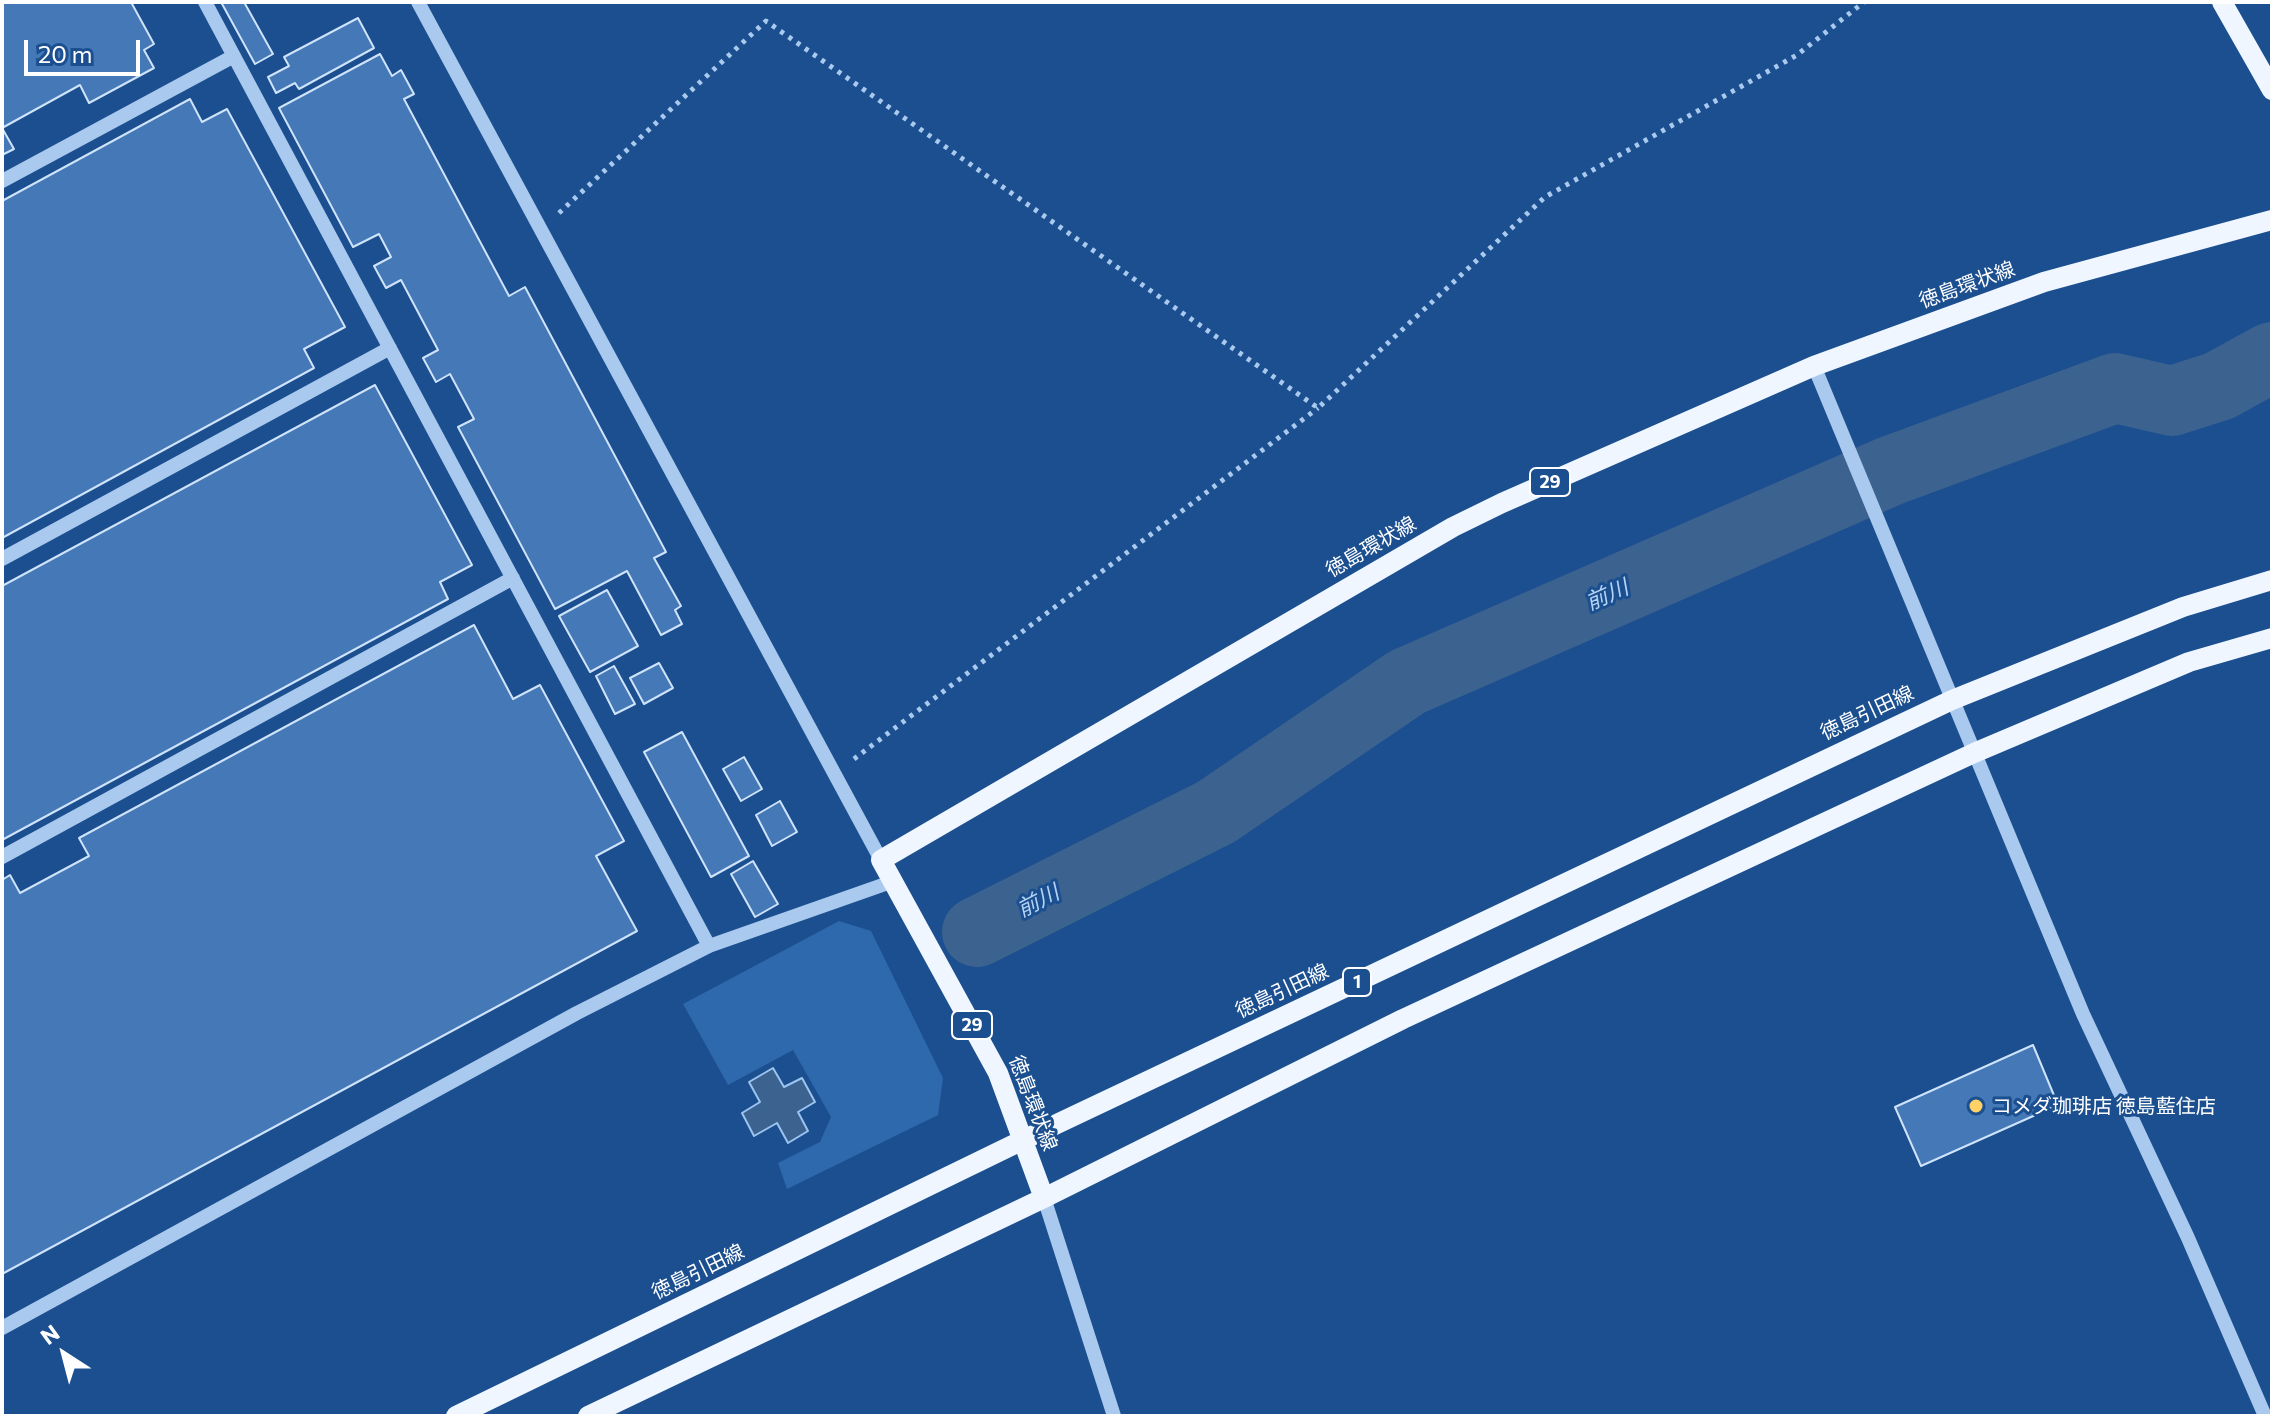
<!DOCTYPE html>
<meta charset="utf-8">
<style>
body{margin:0}
#map{position:relative;width:2274px;height:1418px;overflow:hidden;background:#1b4f8f;font-family:Commissioner,sans-serif}
canvas{display:block}
.frame{position:absolute;inset:0;border:4px solid #fff;pointer-events:none}
.north{position:absolute;left:24px;top:1314px;width:80px;height:80px;-webkit-text-stroke:6px #1b4f8f;paint-order:stroke;rotate:324deg;font-size:22px;font-weight:700;line-height:32px;text-align:center;color:#fff}
.north::after{content:'';display:block;margin:auto;width:28px;height:36px;background:#fff;clip-path:polygon(50% 0,100% 100%,50% 72%,0 100%)}
.scale{position:absolute;left:24px;top:40px;width:116px;height:36px;box-sizing:border-box;border:4px solid #fff;border-top:0;padding-left:10px;font-size:24px;line-height:28px;white-space:nowrap;color:#fff;-webkit-text-stroke:6px #1b4f8f;paint-order:stroke}
</style>
<div id="map">
<canvas width="2274" height="1418"></canvas>
<div class="frame"></div>
<div class="north">N</div>
<div class="scale">20 m</div>
</div>
<script>
const ctx = document.querySelector('canvas').getContext('2d');
ctx.lineJoin = 'round';
function paint(path, color) {
  ctx.fillStyle = color;
  ctx.fill(path, 'evenodd');
}
function shape(rows) {
  const path = new Path2D();
  for (const r of rows) {
    path.moveTo(r[0], r[1]);
    for (let i = 2; i < r.length; i += 2) path.lineTo(r[i], r[i + 1]);
  }
  return path;
}
function trace(path, color, width, dash) {
  ctx.strokeStyle = color;
  ctx.lineWidth = width;
  ctx.lineCap = dash ? 'butt' : 'round';
  ctx.setLineDash(dash || []);
  ctx.stroke(path);
}
function write(font, color, halo, rows, align = 'center') {
  ctx.font = font + ' Commissioner,"Noto Sans JP",sans-serif';
  ctx.lineWidth = 6;
  ctx.setLineDash([]);
  ctx.textBaseline = 'middle';
  ctx.strokeStyle = halo;
  ctx.fillStyle = color;
  for (const [text, x, y, turn = 0] of rows) {
    ctx.save();
    ctx.translate(x, y);
    ctx.rotate((+turn || 0) * Math.PI / 180);
    ctx.textAlign = isNaN(turn) ? turn : align;
    if (halo) ctx.strokeText(text, 0, 0);
    ctx.fillText(text, 0, 0);
    ctx.restore();
  }
}
paint(shape([
 [839,921,871,931,943,1078,938,1115,787,1189,778,1163,820,1142,831,1117,793,1050,728,1085,683,1004]
]), '#2e69ad');
const water = shape([
 [773,1068,784,1087,802,1078,815,1102,798,1112,808,1131,788,1143,777,1123,754,1136,742,1113,760,1102,749,1082,773,1068]
]);
paint(water, '#3c6290');
trace(water, '#9cc4f0', 2);
trace(shape([
 [977,932,1216,812,1407,682,1890,471,2115,388,2172,401,2219,386,2272,357]
]), '#3c6290', 70);
const building = shape([
 [2,2,131,2,154,44,144,50,154,68,89,103,80,85,2,128,14,149,2,155,2,2],
 [221,2,244,2,273,54,255,64,221,2],
 [358,18,374,48,299,89,295,83,276,93,268,77,289,66,284,57,358,18],
 [380,54,392,76,401,70,414,94,404,99,509,296,525,287,666,552,654,558,681,606,675,610,682,624,661,635,627,571,555,609,458,427,474,419,450,374,436,382,423,358,438,350,401,280,386,288,374,266,391,257,379,234,353,247,279,108,380,54],
 [190,99,202,122,227,109,345,327,304,349,314,368,2,538,2,201,190,99],
 [375,385,472,565,440,582,448,599,2,840,2,586,375,385],
 [607,590,638,646,590,672,559,616,607,590],
 [474,625,513,699,540,685,624,841,596,856,637,931,2,1274,2,880,10,875,20,893,89,856,79,838,474,625],
 [659,663,673,688,644,704,630,678,659,663],
 [614,666,635,704,615,714,596,676,614,666],
 [682,732,749,856,711,877,644,752,682,732],
 [744,757,762,789,741,801,723,769,744,757],
 [780,801,797,832,772,846,756,815,780,801],
 [753,861,778,904,755,917,731,874,753,861],
 [2033,1045,2058,1105,1921,1166,1895,1107,2033,1045]
]);
paint(building, '#4478b7');
trace(building, '#cfe3fa', 2);
trace(shape([
 [559,213,766,21,1318,408,1545,197,1797,55,1864,2],
 [854,759,1318,408]
]), '#a9c9ee', 5, [4, 6]);
trace(shape([
 [205,2,709,946],
 [418,2,881,860],
 [2,181,234,56],
 [1814,366,2083,1014,2188,1238,2265,1416],
 [2,559,390,348],
 [2,857,513,578],
 [1044,1198,1114,1416],
 [2,1328,577,1013,709,946,891,882]
]), '#a9c9ee', 14);
trace(shape([
 [2222,2,2272,90],
 [1044,1198,998,1073,881,860,1453,527,1502,503,1814,366,2044,282,2272,220],
 [456,1416,1023,1140,1952,700,2183,607,2272,580],
 [588,1416,1044,1198,1403,1019,1974,753,2189,662,2272,638]
]), '#f0f6ff', 20);
for (const [x, y, r, color] of [
 [1976,1106,8,"#ffd166"]
]) {
  const dot = new Path2D();
  dot.arc(x, y, r, 0, 2 * Math.PI);
  ctx.fillStyle = color;
  ctx.fill(dot);
  trace(dot, '#1b4f8f', 3);
}
for (const [x, y, w] of [
 [1550,482,40],
 [1357,982,28],
 [972,1025,40]
]) {
  const box = new Path2D();
  box.roundRect(x - w / 2, y - 14, w, 28, 6);
  ctx.fillStyle = '#1b4f8f';
  ctx.fill(box);
  trace(box, '#fff', 2);
}
write('bold 18px', '#fff', null, [
 ["29",1550,482],
 ["1",1357,982],
 ["29",972,1025]
]);
write('20px', '#fff', '#1b4f8f', [
 ["徳島環状線",1967,285,-20],
 ["徳島環状線",1371,547,-30],
 ["徳島引田線",1867,713,-25],
 ["徳島引田線",1282,991,-25],
 ["徳島環状線",1033,1103,69],
 ["徳島引田線",698,1272,-26]
]);
write('20px', '#fff', '#1b4f8f', [
 ["コメダ珈琲店 徳島藍住店",1992,1106]
], 'left');
write('italic 22px', '#b5d3f5', '#1b4f8f', [
 ["前川",1607,595,-24],
 ["前川",1038,901,-27]
]);
</script>
